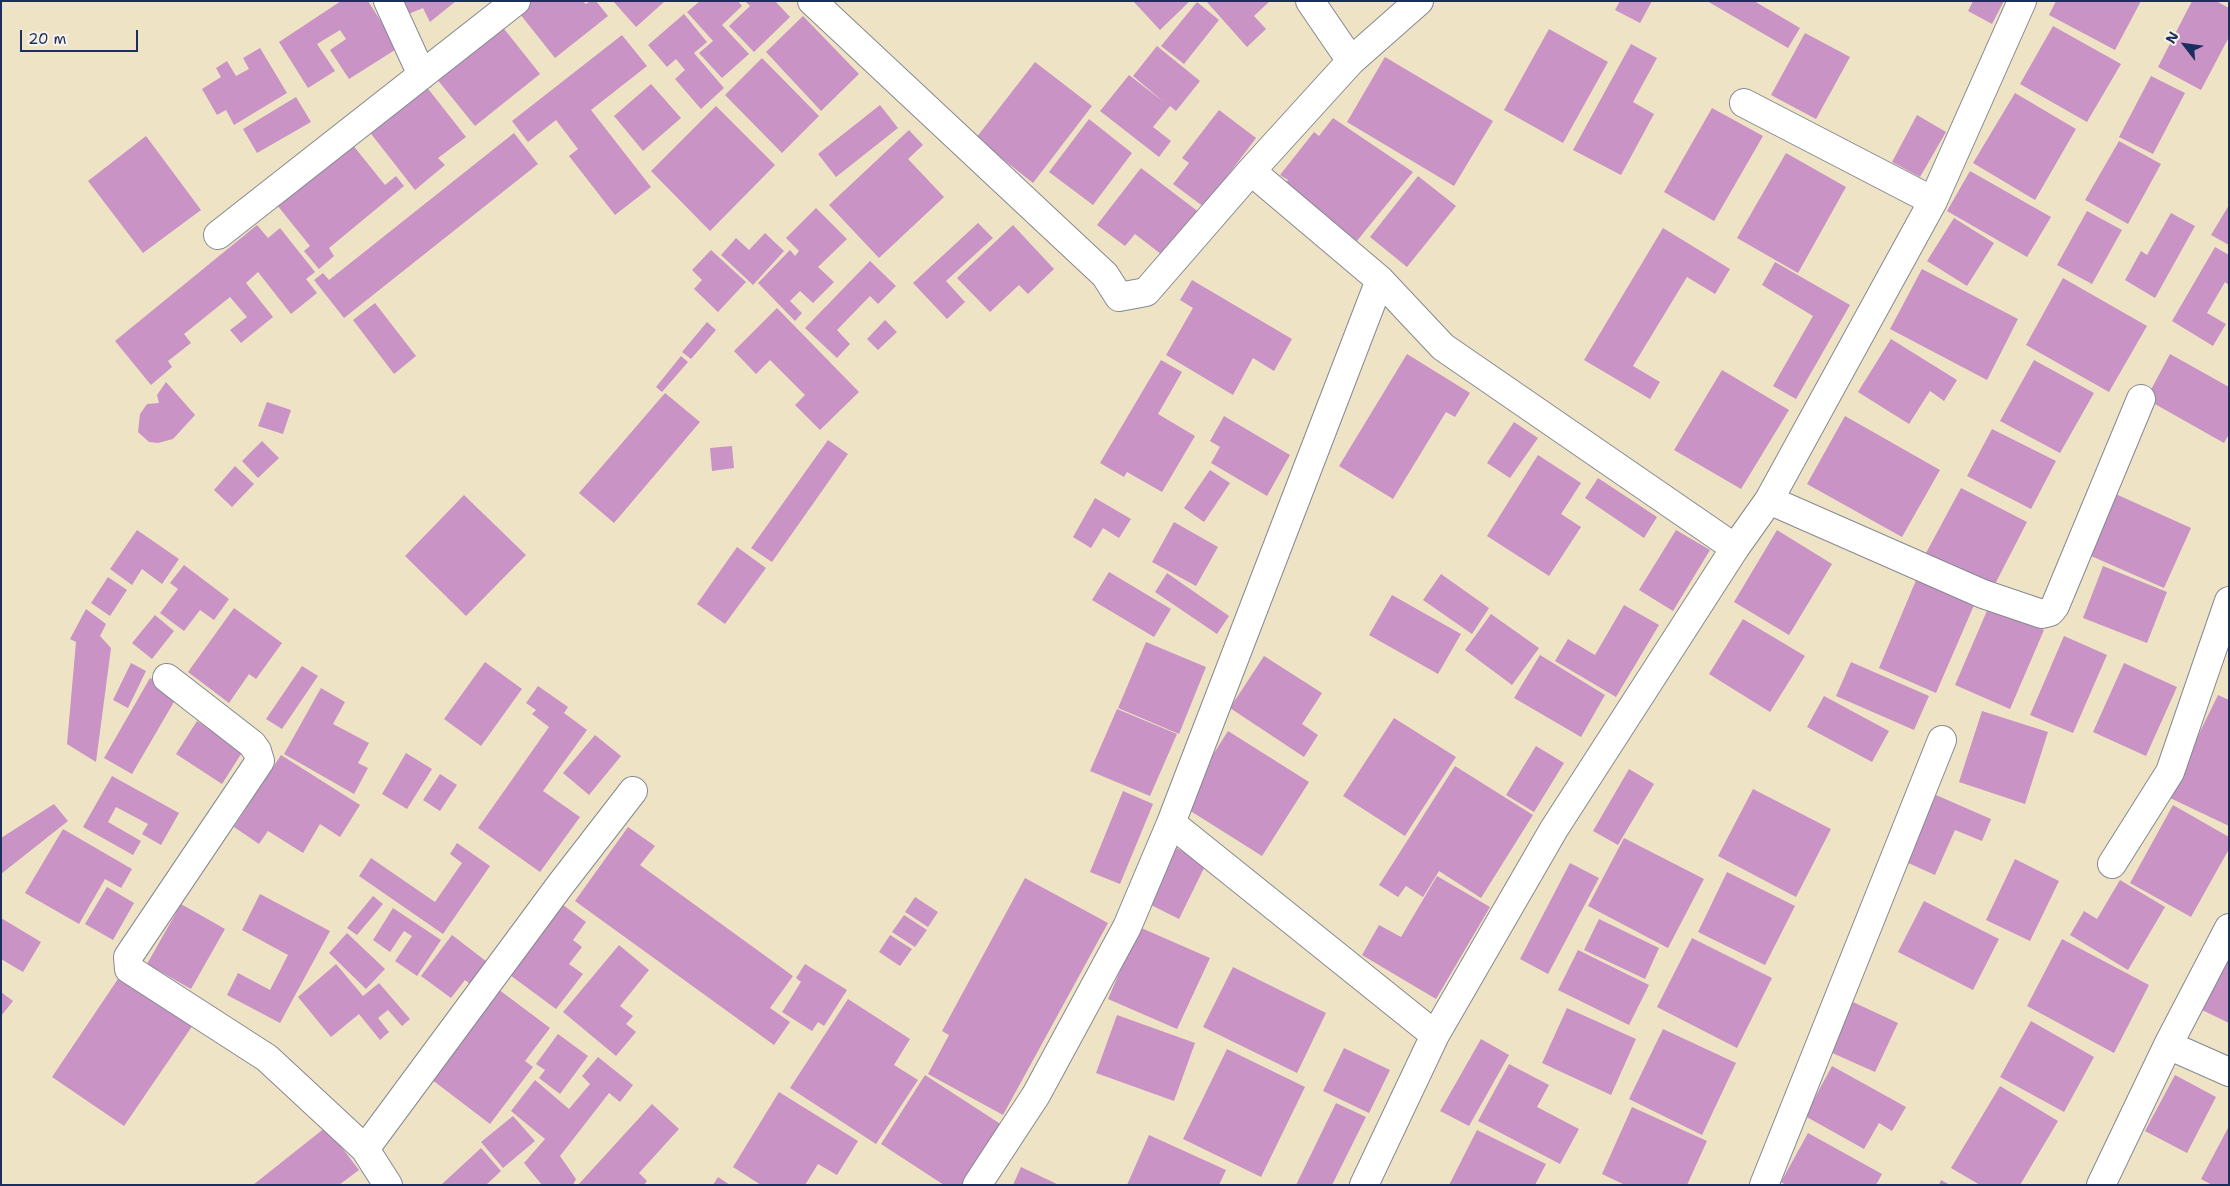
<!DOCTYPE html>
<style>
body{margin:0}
#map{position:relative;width:2230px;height:1186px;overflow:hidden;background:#efe3c5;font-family:"Shantell Sans",sans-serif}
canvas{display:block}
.frame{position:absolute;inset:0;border:2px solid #1b2f5e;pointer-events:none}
.north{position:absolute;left:2160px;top:20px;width:50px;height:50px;-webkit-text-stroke:4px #f7f3e8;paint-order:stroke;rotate:300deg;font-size:14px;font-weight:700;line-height:20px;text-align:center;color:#1b2f5e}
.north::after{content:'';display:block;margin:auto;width:18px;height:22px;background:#1b2f5e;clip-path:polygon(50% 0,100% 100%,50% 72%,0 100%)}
.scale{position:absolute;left:20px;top:30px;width:118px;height:22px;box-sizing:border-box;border:2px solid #1b2f5e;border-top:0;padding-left:6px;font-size:15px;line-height:18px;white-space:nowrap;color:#1b2f5e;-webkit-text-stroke:4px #f7f3e8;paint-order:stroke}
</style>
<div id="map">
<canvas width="2230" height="1186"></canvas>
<div class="frame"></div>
<div class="north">N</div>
<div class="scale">20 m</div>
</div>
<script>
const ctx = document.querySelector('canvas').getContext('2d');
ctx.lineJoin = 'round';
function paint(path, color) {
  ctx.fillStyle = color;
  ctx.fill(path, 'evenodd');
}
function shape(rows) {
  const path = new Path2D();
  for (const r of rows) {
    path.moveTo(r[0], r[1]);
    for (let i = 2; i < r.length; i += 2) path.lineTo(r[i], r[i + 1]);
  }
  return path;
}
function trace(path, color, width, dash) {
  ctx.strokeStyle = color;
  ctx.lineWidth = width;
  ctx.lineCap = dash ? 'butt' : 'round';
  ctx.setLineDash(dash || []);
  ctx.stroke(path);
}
paint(shape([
 [341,1,368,1,398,48,349,79,330,50,346,39,340,30,317,44,335,71,308,88,279,42],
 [400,1,456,1,430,22,423,8,406,15],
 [525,1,583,1,586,4,590,1,596,1,608,16,555,58,516,9],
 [613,1,663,1,664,2,636,27],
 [700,1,738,1,742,6,722,25,749,54,722,78,699,53,713,41,687,12],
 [745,1,775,1,790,17,754,52,729,26,750,6],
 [1133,1,1190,1,1160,30],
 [1206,1,1270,1,1254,16,1266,29,1247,47],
 [1620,1,1652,1,1640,23,1615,10],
 [1707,1,1754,1,1800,28,1788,48],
 [1973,1,2004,1,1992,24,1968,11],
 [2056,1,2141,1,2115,50,2049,15],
 [2192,1,2216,1,2229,8,2229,37,2201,90,2158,67],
 [1197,2,1219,20,1184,64,1161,46],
 [684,14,707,42,694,53,724,88,701,109,675,79,685,70,676,59,667,67,648,45],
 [803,16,859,74,821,111,766,52],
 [497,20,540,74,475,126,432,73],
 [2053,26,2121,64,2087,122,2020,84],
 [1549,29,1608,62,1563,143,1504,110],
 [1805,33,1850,57,1816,119,1771,95],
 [622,35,647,66,591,110,651,187,615,215,569,156,578,149,556,120,528,142,512,121],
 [1631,44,1657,58,1633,102,1654,114,1621,175,1573,150],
 [1157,46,1200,81,1176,111,1170,106,1153,127,1171,141,1159,157,1100,111,1129,75,1165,103,1133,76],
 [260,48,287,93,234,125,226,110,217,115,202,89,221,77,216,68,227,61,236,76,249,69,243,58],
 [1385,57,1493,121,1454,186,1347,122],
 [762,58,819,116,782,153,725,95],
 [1035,62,1092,106,1033,183,976,138],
 [2151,76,2185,93,2153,154,2119,137],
 [422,81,466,137,438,158,445,165,415,190,365,126],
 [651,84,681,118,643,151,614,116],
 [2015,93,2076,129,2035,200,1973,163],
 [296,97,311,122,257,153,243,129],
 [880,105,898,128,836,177,818,154],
 [716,106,775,165,710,231,651,171],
 [1712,108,1763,136,1714,221,1664,192],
 [1219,110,1256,138,1204,207,1173,184,1189,163,1182,158],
 [1917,115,1946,132,1920,177,1892,162],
 [1333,118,1413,172,1352,247,1279,191,1288,180,1280,175,1314,132,1319,136],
 [1089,119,1132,153,1093,205,1049,172],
 [909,130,923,145,908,159,944,197,879,258,829,205],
 [514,133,538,164,344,318,314,280,323,273,329,280],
 [146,136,201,210,143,253,88,181],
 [2119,141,2161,164,2128,224,2085,200],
 [352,144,385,185,396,176,404,186,329,248,334,256,319,269,304,251,310,246,277,205],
 [1786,153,1846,187,1798,273,1737,238],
 [1141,168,1200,213,1166,258,1135,234,1125,246,1097,225],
 [1970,171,2051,217,2027,257,1947,211],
 [1418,176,1456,206,1407,267,1370,237],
 [2229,205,2229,245,2211,235],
 [816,208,847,239,818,267,834,282,813,303,800,291,790,301,802,313,795,321,758,283,790,250,795,256,799,251,786,238],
 [2087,211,2122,230,2092,284,2057,265],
 [2171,213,2195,226,2155,298,2125,280,2141,251,2147,255],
 [1954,218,1994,243,1967,286,1927,261],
 [978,223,993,238,946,281,965,302,947,319,913,283],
 [257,225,268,238,280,228,315,272,306,279,317,293,291,314,258,272,246,283,273,317,241,343,230,330,247,317,230,297,184,334,191,343,168,361,172,367,151,385,115,341],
 [1013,225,1054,269,1028,294,1019,285,990,312,957,278],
 [1663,228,1730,269,1715,294,1687,277,1633,366,1660,382,1650,399,1584,360],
 [765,233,784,251,753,285,721,255,736,238,749,250],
 [2215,247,2229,255,2229,285,2225,282,2207,313,2226,324,2213,346,2172,321],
 [711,250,746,282,718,312,694,289,702,280,692,270],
 [870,261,896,286,878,304,870,296,837,330,850,344,837,358,805,328],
 [1775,262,1850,305,1796,399,1773,386,1813,316,1762,285],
 [1922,269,2018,319,1987,380,1890,329],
 [2063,278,2147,326,2109,392,2026,345],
 [1192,280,1292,339,1274,371,1253,358,1233,395,1166,355,1193,308,1180,300],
 [375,303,416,356,394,374,353,320],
 [777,308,859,392,820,430,795,405,805,395,770,360,756,374,734,351],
 [885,320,897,332,878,350,867,339],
 [707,322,716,330,691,359,682,352],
 [1891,339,1957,380,1944,401,1930,391,1909,424,1858,392],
 [1407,354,1470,393,1455,417,1446,412,1393,499,1339,466],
 [2170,354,2229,387,2229,434,2224,443,2146,399],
 [681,356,688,362,662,392,656,387],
 [1161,360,1182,372,1158,414,1195,436,1162,492,1127,472,1124,477,1100,463],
 [2034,360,2094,393,2060,453,2000,421],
 [1722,370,1789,410,1741,489,1674,450],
 [166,382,195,415,173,439,158,443,149,442,138,432,140,414,147,404,159,403,157,395],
 [665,393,700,422,614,523,579,493],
 [267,402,291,410,283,434,258,426],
 [1224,416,1290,455,1267,496,1211,463,1220,447,1210,441],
 [1845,416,1940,470,1902,537,1807,484],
 [1514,422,1538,438,1510,478,1487,463],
 [1992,429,2056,461,2031,509,1967,476],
 [828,440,848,454,772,562,751,548],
 [262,441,279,458,258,478,242,461],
 [732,446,734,468,712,471,710,448],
 [1538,455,1581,483,1561,514,1581,527,1549,576,1487,536],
 [235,466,254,484,232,507,214,490],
 [1210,470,1230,483,1204,522,1184,508],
 [1598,478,1657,517,1644,538,1585,498],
 [1961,488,2027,522,1993,588,1926,553],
 [2109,491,2191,528,2164,588,2082,552],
 [464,495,526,555,466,616,405,556],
 [1095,498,1131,519,1119,538,1103,528,1091,548,1073,537],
 [1174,522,1218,547,1196,586,1152,562],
 [137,530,179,559,162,584,142,569,132,585,110,569],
 [1676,530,1710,550,1673,611,1639,590],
 [1777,530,1832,564,1789,635,1734,602],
 [737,547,766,568,725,624,697,604],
 [184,565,229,599,214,620,200,610,184,631,160,613,178,589,170,583],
 [2103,566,2167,592,2147,643,2083,618],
 [1109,572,1171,609,1154,637,1092,600],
 [1167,573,1229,616,1217,634,1155,592],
 [1441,574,1489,608,1472,634,1423,600],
 [108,577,127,590,110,616,91,603],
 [1917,578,1975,603,1936,693,1879,668],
 [1392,595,1461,634,1438,674,1369,635],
 [1624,605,1659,625,1616,697,1555,661,1568,639,1595,655],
 [1989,606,2044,630,2010,709,1955,685],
 [234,608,282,643,256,679,249,674,229,703,188,672],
 [86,609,106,624,100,636,111,648,96,762,67,744,76,642,70,639],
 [1491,614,1539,648,1512,685,1465,650],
 [155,615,174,631,152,659,132,643],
 [1743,619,1805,656,1770,712,1709,674],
 [2064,636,2107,655,2073,733,2030,715],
 [1146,642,1206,667,1179,734,1118,708],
 [1540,655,1605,695,1581,737,1514,698],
 [1264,656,1322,693,1302,724,1318,735,1304,757,1230,708],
 [485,662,522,689,481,746,444,719],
 [1851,662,1929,696,1914,730,1836,696],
 [131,663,146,671,128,708,113,700],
 [2124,663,2177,687,2146,756,2093,732],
 [302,666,318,676,282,729,266,719],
 [150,678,178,695,132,774,104,758],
 [538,686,568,707,564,713,587,730,543,791,580,817,540,872,478,828,549,727,532,714,536,710,526,703],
 [321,688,345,702,333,724,369,743,358,763,368,768,354,794,284,754],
 [2218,695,2229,700,2229,826,2168,797],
 [1824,696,1889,731,1872,762,1807,727],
 [1117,709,1177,734,1150,796,1090,771],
 [1982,711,2048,732,2025,804,1959,782],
 [1394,718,1456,757,1405,836,1343,796],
 [197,721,243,751,222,784,176,754],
 [1228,731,1309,782,1262,856,1181,805],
 [595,735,621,756,589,795,563,773],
 [1536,746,1564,763,1534,812,1506,795],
 [406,753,432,769,407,809,382,794],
 [281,755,360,805,340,837,320,824,303,853,268,831,259,844,234,827],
 [1455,766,1533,815,1481,898,1439,871,1423,897,1406,886,1398,897,1379,885],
 [1629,769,1654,784,1618,845,1593,831],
 [440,774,457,785,440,811,423,800],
 [112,776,179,813,161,845,142,834,148,824,116,807,108,822,141,841,133,855,83,827],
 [1753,789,1831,829,1796,897,1718,856],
 [1123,791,1153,804,1120,884,1090,872],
 [1936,795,1991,819,1982,841,1955,830,1935,875,1906,862],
 [54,804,68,821,1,874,1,838],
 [2173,805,2229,837,2229,849,2191,917,2130,883],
 [628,827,655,846,640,865,793,976,770,1008,790,1022,774,1045,575,901],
 [63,829,132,869,121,888,105,879,79,924,25,893],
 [1624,838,1704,879,1668,948,1588,906],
 [457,843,490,866,443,934,359,876,371,858,435,902,462,863,450,854],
 [1173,846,1206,864,1179,919,1143,901],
 [2015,859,2059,881,2030,941,1986,920],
 [1570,863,1599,878,1548,974,1520,959],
 [1727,872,1795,906,1765,965,1698,932],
 [1437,876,1490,907,1436,999,1362,955,1379,925,1401,937],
 [1025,878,1108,923,1003,1115,928,1074,949,1035,942,1031],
 [2120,880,2165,907,2128,970,2070,935,2084,911,2097,919],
 [107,887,134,903,113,940,85,924],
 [260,894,330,931,280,1023,227,995,238,973,270,990,288,955,242,930],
 [373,896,383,904,357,935,347,928],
 [915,897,938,912,928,927,905,912],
 [1924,901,1999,939,1973,990,1898,952],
 [181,904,225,929,191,989,147,964],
 [563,905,586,922,573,940,582,947,569,964,583,974,556,1009,510,975],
 [393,908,441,940,417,976,395,961,412,936,404,931,390,952,373,940],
 [904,915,927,930,915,947,892,932],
 [1,918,41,942,23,972,1,959],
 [1599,919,1659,948,1645,979,1584,950],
 [1139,927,1210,958,1177,1029,1108,999],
 [347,933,385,969,366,989,329,953],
 [452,935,491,965,474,987,465,980,451,998,421,976],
 [890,935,912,949,900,966,879,952],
 [1692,938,1772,978,1737,1048,1657,1007],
 [2062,939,2149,985,2114,1053,2027,1006],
 [619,945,649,970,620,1006,633,1016,626,1024,636,1032,616,1056,563,1012],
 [1578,950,1649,985,1629,1025,1558,990],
 [2229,955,2229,1023,2202,1010],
 [336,964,363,996,379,983,410,1019,402,1026,388,1010,378,1018,389,1032,380,1040,359,1014,331,1037,298,997],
 [805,964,847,990,824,1026,818,1022,812,1031,782,1012,801,982,796,978],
 [1233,967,1326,1013,1297,1073,1203,1027],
 [122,973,195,1022,124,1126,52,1077],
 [498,989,550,1028,525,1061,533,1067,490,1124,431,1079],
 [1,992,13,1001,1,1016],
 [848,999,910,1039,894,1065,918,1080,876,1144,790,1088],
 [1853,1002,1898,1023,1875,1072,1830,1052],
 [1567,1008,1636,1039,1611,1095,1542,1063],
 [1117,1015,1195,1043,1174,1101,1096,1073],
 [2031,1021,2094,1057,2064,1112,2000,1077],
 [1663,1029,1736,1063,1702,1135,1629,1099],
 [558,1034,588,1056,560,1094,539,1078,545,1070,536,1064],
 [1481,1039,1509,1055,1469,1126,1440,1111],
 [1344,1048,1390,1070,1369,1113,1323,1091],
 [1227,1049,1305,1087,1261,1177,1183,1139],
 [598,1057,633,1085,620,1102,609,1093,560,1156,576,1179,573,1185,542,1185,524,1163,545,1139,511,1111,535,1080,569,1109,590,1084,582,1076],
 [1509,1064,1549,1085,1537,1107,1579,1129,1560,1164,1478,1121],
 [1832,1066,1906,1107,1892,1131,1879,1123,1864,1149,1805,1116],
 [925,1075,1002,1125,963,1185,944,1185,881,1144],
 [2175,1075,2216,1097,2187,1153,2145,1131],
 [2000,1086,2058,1121,2020,1185,1980,1185,1951,1168],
 [779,1092,858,1141,837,1175,818,1164,805,1185,761,1185,733,1167],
 [1336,1103,1366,1117,1332,1185,1296,1185],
 [652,1104,679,1129,639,1173,647,1181,644,1185,578,1185],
 [1632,1107,1707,1141,1687,1185,1625,1185,1602,1174],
 [513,1116,535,1141,503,1168,481,1142],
 [2229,1126,2229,1185,2212,1185,2201,1179],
 [326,1127,359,1170,339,1185,253,1185],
 [1477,1130,1546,1164,1535,1185,1449,1185],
 [1808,1133,1882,1174,1876,1185,1786,1185,1781,1182],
 [1149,1135,1226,1170,1219,1185,1127,1185],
 [481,1148,501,1171,486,1185,441,1185],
 [1021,1167,1059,1185,1013,1185],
 [718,1177,730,1185,713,1185],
 [1941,1180,1950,1185,1939,1185]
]), '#c993c5');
const street = shape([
 [388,1,422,75],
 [812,1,1105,275,1119,297,1146,292,1251,171,1351,61,1419,1],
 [1310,1,1351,61],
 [1744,103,1933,201],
 [1251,171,1380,280,1443,347,1735,548],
 [218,235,516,1],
 [1769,500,1983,594,2042,614,2050,612,2055,606,2141,399],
 [167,678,252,744,257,751,260,761,128,957,129,969,267,1058,365,1149,388,1185],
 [1171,823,1435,1035],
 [2112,864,2170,772,2229,601],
 [2168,1045,2229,1072],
 [365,1149,561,884,633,791],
 [977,1185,1036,1095,1127,927,1171,823,1380,280],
 [1364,1185,1435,1035,1554,829,1735,548,1769,500,1933,201,2022,1],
 [1764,1185,1942,740],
 [2101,1185,2168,1045,2229,928]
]);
trace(street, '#858992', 30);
trace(street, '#fff', 28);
</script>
